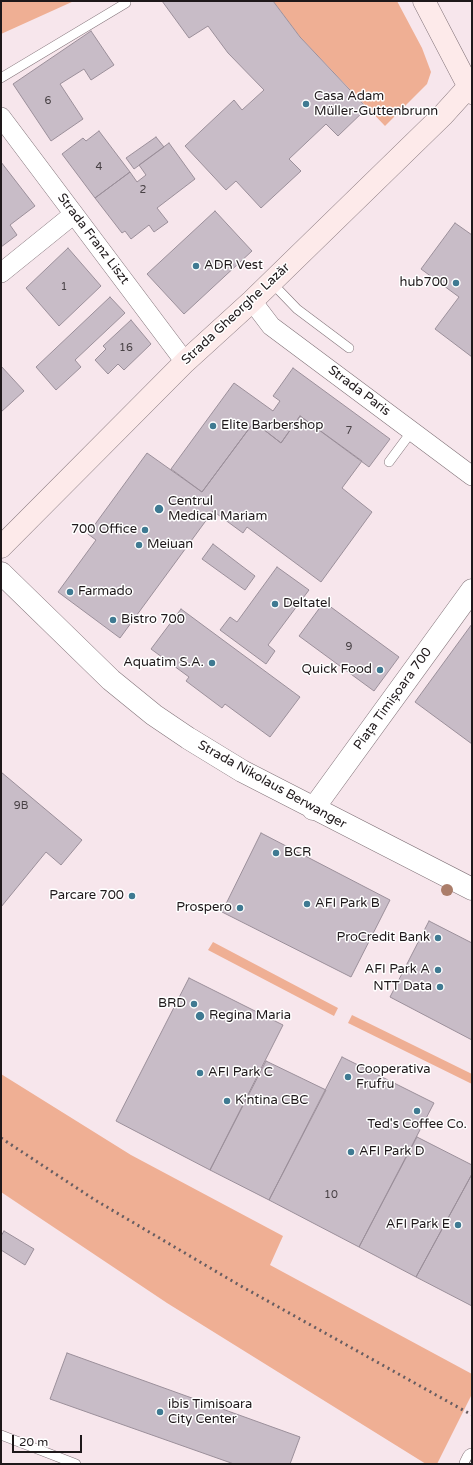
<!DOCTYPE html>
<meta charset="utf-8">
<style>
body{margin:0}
#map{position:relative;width:473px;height:1465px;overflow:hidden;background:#f7e6ec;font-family:"Varela Round",sans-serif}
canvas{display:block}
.frame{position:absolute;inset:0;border:2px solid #1e181a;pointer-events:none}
.scale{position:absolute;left:12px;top:1435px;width:70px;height:18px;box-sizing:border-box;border:2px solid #1e181a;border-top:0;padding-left:5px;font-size:12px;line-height:14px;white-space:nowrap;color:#1e181a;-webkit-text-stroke:3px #fff;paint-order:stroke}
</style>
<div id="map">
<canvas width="473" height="1465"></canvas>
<div class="frame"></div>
<div class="scale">20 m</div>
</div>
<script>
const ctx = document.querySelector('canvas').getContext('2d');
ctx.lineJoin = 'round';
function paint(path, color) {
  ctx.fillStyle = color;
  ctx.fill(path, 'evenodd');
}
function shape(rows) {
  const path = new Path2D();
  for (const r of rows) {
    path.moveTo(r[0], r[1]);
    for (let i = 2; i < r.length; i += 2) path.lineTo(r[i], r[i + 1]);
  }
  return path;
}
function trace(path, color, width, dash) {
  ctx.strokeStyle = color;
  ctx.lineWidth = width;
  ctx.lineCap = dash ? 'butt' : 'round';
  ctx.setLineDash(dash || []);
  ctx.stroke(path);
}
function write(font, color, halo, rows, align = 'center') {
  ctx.font = font + ' "Varela Round",sans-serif';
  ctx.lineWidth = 3;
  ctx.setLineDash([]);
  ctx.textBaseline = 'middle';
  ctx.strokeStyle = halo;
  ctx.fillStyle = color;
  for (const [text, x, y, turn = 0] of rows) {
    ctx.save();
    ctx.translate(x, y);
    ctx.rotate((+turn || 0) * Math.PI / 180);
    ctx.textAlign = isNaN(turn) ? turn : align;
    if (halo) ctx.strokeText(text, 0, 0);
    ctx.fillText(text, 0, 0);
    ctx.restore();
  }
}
paint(shape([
 [1,1,74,1,1,34],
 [273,1,397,1,422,48,431,72,427,84,385,126,300,37],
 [213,942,338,1008,334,1016,208,950],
 [352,1015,472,1074,472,1084,348,1023],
 [1,1074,131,1155,283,1236,270,1265,472,1374,472,1394,437,1464,426,1464,167,1303,1,1192]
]), '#efaf94');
const building = shape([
 [162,1,273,1,300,37,367,108,338,136,326,124,289,159,301,171,261,208,236,181,226,190,185,146,234,100,242,110,264,90,228,53,208,26,189,38,162,1],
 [91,31,114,65,91,80,84,69,60,84,83,119,51,141,13,84,91,31],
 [99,131,130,172,95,198,62,154,83,138,86,141,99,131],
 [156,137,164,147,134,169,126,158,156,137],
 [169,143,195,179,157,208,168,222,154,232,149,225,131,239,125,231,122,233,95,198,130,172,137,182,146,175,139,165,169,143],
 [1,162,35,206,10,225,17,235,1,247,1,162],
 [215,211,252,251,184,314,147,274,215,211],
 [455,223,472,235,472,357,435,329,459,297,421,269,455,223],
 [68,248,101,286,59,326,26,288,68,248],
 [110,297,125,313,75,360,81,367,56,390,36,367,110,297],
 [131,320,151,344,124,370,118,364,108,374,95,360,106,349,103,346,131,320],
 [1,366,24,391,1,412,1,366],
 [293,368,390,439,369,467,300,416,281,443,254,422,202,492,171,469,234,383,273,411,280,401,273,396,293,368],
 [300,416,362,461,342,488,372,512,321,582,247,527,243,533,213,511,120,638,58,592,96,540,88,534,147,453,202,492,254,422,281,443,300,416],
 [213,544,255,576,245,590,202,559,213,544],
 [277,567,309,590,268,645,275,651,266,664,220,630,230,617,237,622,277,567],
 [324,602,399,657,374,691,299,636,324,602],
 [181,609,300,697,270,737,225,704,222,708,186,681,189,677,151,649,181,609],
 [472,624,472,744,415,702,472,624],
 [1,772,82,840,61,865,46,852,1,907,1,772],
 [261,833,390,900,351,977,222,912,261,833],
 [429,921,472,943,472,1040,390,997,429,921],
 [189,978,283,1025,210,1170,116,1121,189,978],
 [342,1057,434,1103,359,1247,269,1200,342,1057],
 [266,1061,326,1090,269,1200,210,1170,266,1061],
 [417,1137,472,1165,472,1174,416,1277,359,1247,417,1137],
 [472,1174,472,1306,416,1277,472,1174],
 [4,1231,34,1249,25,1265,1,1250,1,1236,4,1231],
 [67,1353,300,1437,290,1464,234,1464,50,1399,67,1353]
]);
paint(building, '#c8bcc7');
trace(building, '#9b8f9a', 1);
const service = shape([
 [1,78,126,3],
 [271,282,297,309,349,348],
 [389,462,412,431],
 [1,1435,76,1464]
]);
const minor = shape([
 [1,117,185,362],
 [1,273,74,214],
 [252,301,271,326,472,476],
 [469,1464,472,1458]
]);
const tertiary = shape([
 [1,573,111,680,154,715,188,738,242,771,472,889],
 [313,809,472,590]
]);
const secondary = shape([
 [424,1,472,93],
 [1,547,185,362,252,301,443,115,472,83]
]);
trace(service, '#827379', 10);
trace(minor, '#827379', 20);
trace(tertiary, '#827379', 23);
trace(secondary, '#827379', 23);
trace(service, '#fff', 9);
trace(minor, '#fff', 19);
trace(tertiary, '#fff', 22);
trace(secondary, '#fdeaea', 22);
trace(shape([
 [469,1464,472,1458]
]), '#675d61', 1);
trace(shape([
 [1,1138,95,1200,239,1285,472,1415]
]), '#675d61', 3, [2, 4]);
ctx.fillStyle = '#ab7d6a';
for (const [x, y] of [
 [447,890]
]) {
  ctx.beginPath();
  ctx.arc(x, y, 6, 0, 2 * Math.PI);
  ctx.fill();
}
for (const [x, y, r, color] of [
 [306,104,4,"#3f7a92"],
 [196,266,4,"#3f7a92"],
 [456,283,4,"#3f7a92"],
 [213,426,4,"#3f7a92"],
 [159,509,5,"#3f7a92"],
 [145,530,4,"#3f7a92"],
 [139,545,4,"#3f7a92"],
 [70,592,4,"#3f7a92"],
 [275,604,4,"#3f7a92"],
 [113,620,4,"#3f7a92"],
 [212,663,4,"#3f7a92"],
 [380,670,4,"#3f7a92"],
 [276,853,4,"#3f7a92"],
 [132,896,4,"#3f7a92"],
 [307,904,4,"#3f7a92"],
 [240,908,4,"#3f7a92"],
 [438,938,4,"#3f7a92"],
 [438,970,4,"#3f7a92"],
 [440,987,4,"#3f7a92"],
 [194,1004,4,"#3f7a92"],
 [200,1016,5,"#3f7a92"],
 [200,1073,4,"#3f7a92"],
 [348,1077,4,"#3f7a92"],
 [227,1101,4,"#3f7a92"],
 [417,1111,4,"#3f7a92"],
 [351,1152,4,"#3f7a92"],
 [458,1225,4,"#3f7a92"],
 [160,1412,4,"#3f7a92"]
]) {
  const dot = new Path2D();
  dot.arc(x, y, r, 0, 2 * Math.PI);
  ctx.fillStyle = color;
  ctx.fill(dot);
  trace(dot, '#fff', 1.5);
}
write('11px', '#484145', null, [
 ["6",48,101],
 ["4",99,167],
 ["2",143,190],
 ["1",64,287],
 ["16",126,348],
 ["7",349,431],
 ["9",349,647],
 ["9B",21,806],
 ["10",331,1195]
]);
write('13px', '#1e181a', '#fff', [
 ["Casa Adam",314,97],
 ["Müller-Guttenbrunn",314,112],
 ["ADR Vest",204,266],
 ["hub700",448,283,"right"],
 ["Elite Barbershop",221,426],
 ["Centrul",168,502],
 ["Medical Mariam",168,517],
 ["700 Office",137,530,"right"],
 ["Meiuan",147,545],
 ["Farmado",78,592],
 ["Deltatel",283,604],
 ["Bistro 700",121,620],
 ["Aquatim S.A.",204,663,"right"],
 ["Quick Food",372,670,"right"],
 ["BCR",284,853],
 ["Parcare 700",124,896,"right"],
 ["AFI Park B",315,904],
 ["Prospero",232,908,"right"],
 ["ProCredit Bank",430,938,"right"],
 ["AFI Park A",430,970,"right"],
 ["NTT Data",432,987,"right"],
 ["BRD",186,1004,"right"],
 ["Regina Maria",209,1016],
 ["Cooperativa",356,1070],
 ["Frufru",356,1085],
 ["AFI Park C",208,1073],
 ["K'ntina CBC",235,1101],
 ["Ted's Coffee Co.",417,1125,"center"],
 ["AFI Park D",359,1152],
 ["AFI Park E",450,1225,"right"],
 ["ibis Timisoara",168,1405],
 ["City Center",168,1420]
], 'left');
write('13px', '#1e181a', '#fff', [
 ["Strada Franz Liszt",93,239,53],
 ["Strada Gheorghe Lazăr",236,314,-43],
 ["Strada Paris",359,391,37],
 ["Piața Timișoara 700",393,699,-54],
 ["Strada Nikolaus Berwanger",272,785,29]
]);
</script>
